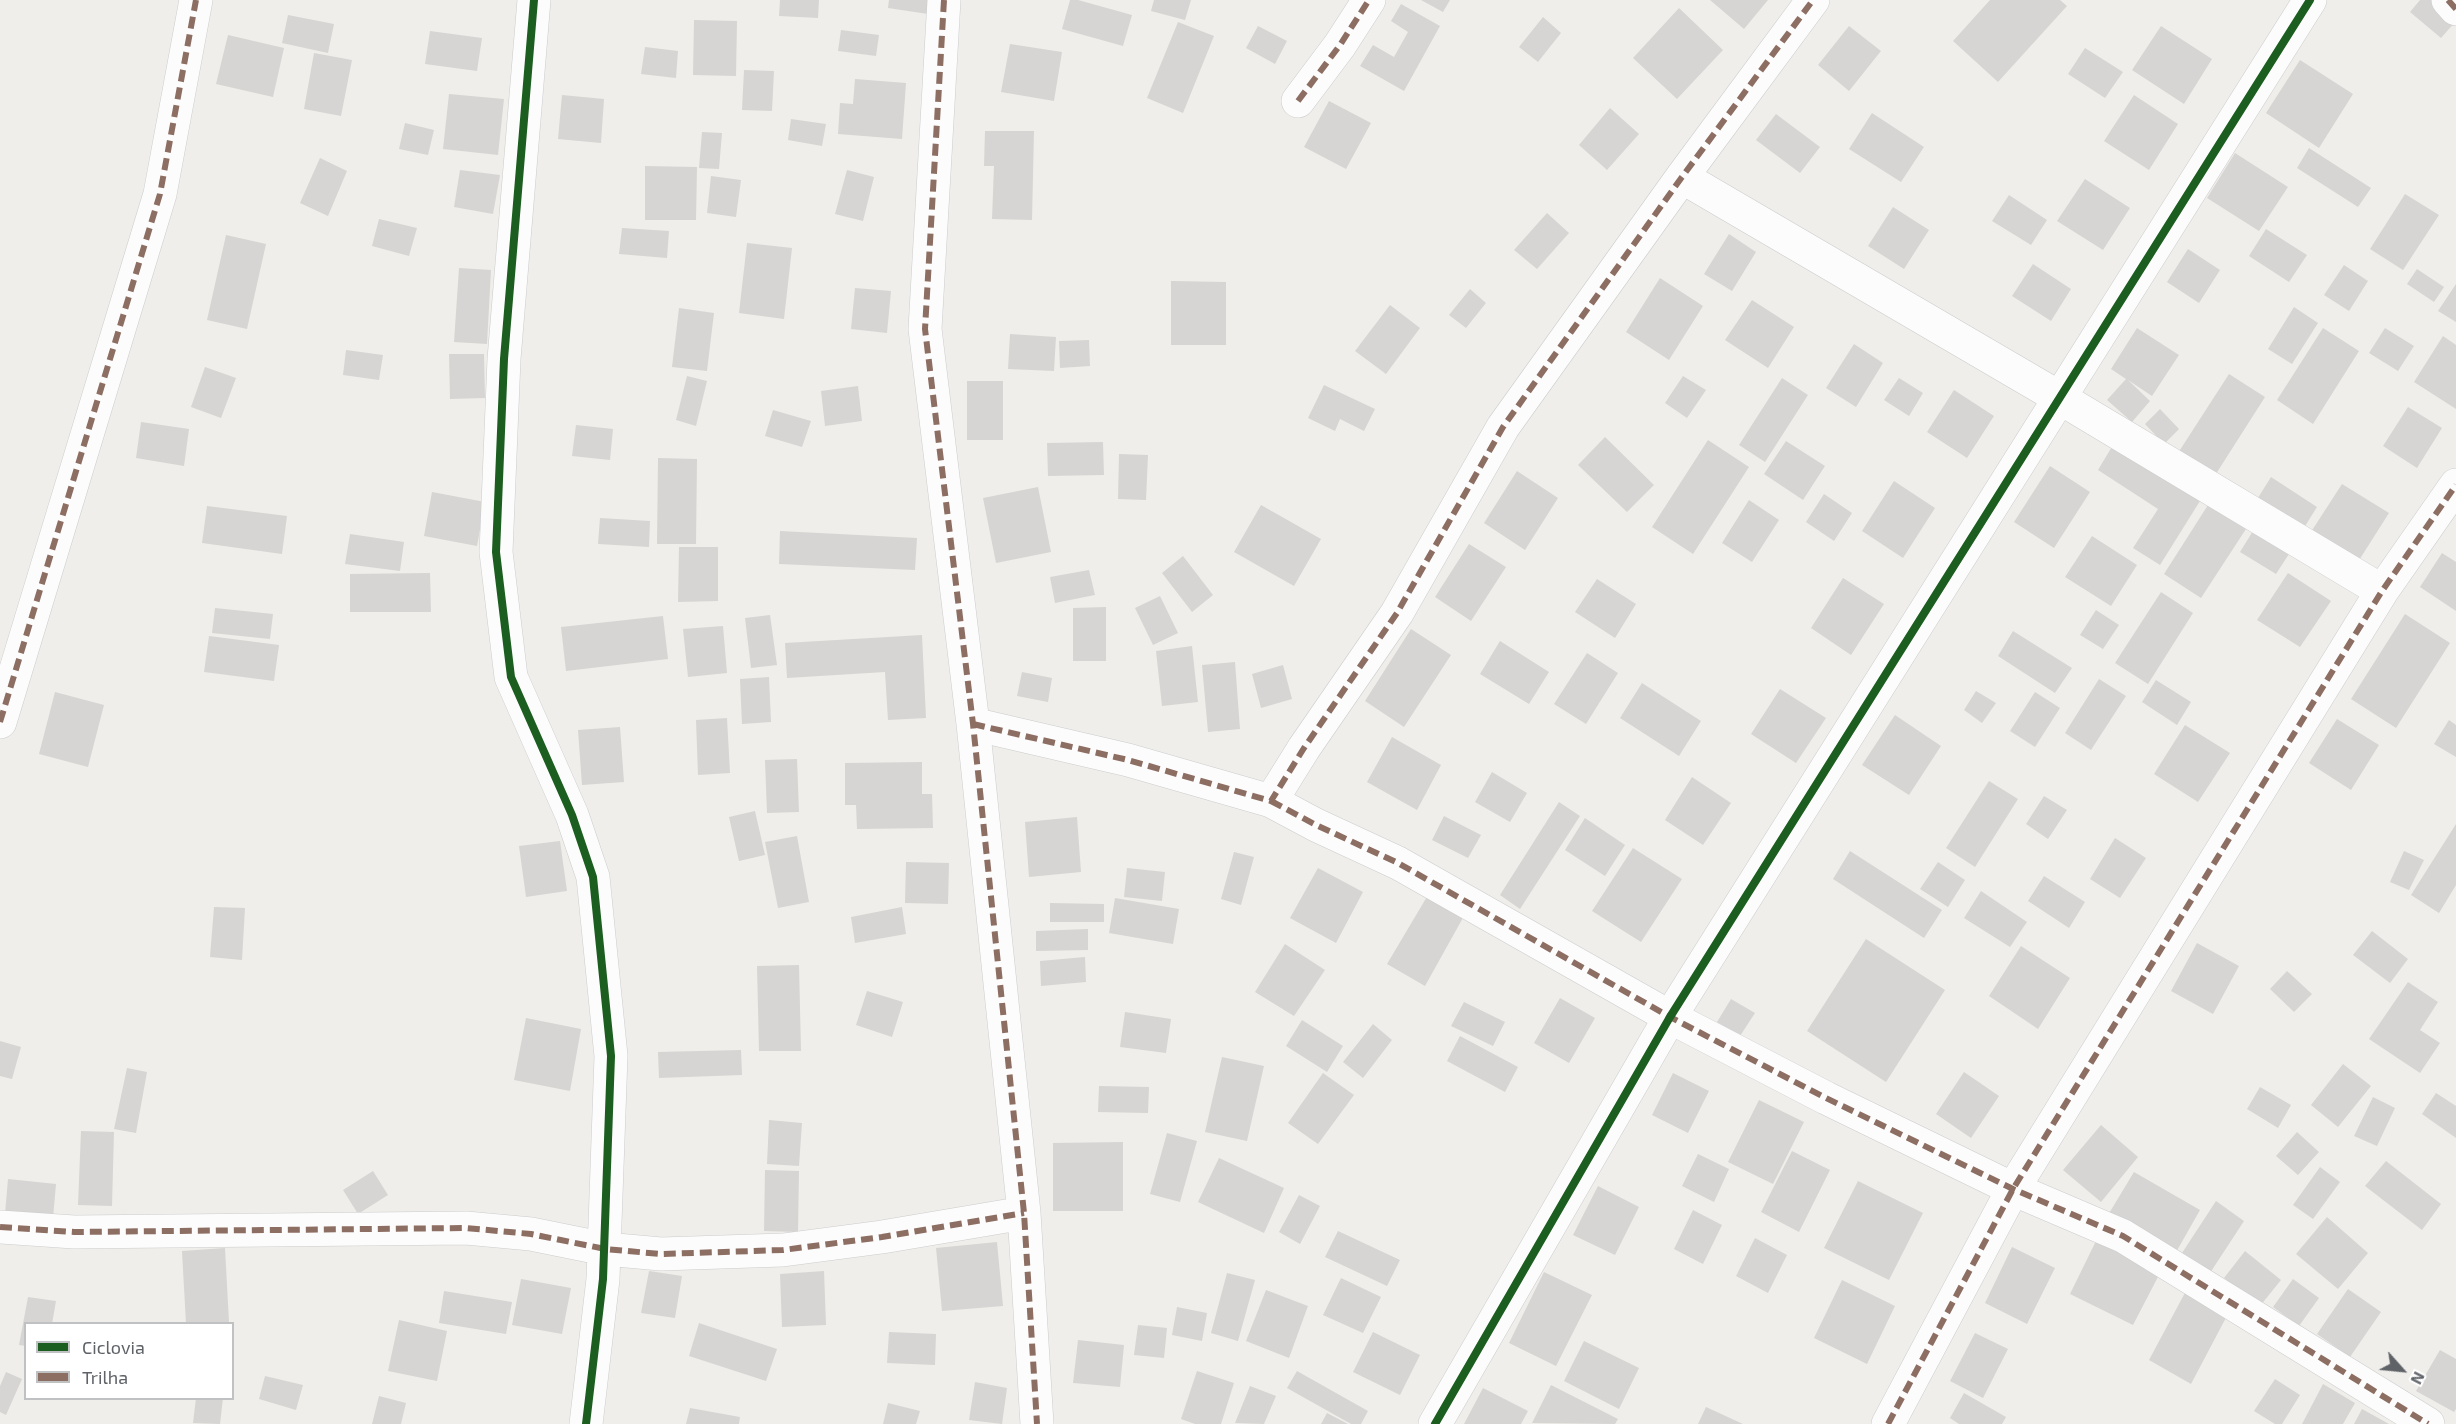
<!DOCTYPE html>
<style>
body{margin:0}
#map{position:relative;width:2456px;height:1424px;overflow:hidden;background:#efeeea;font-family:"Exo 2",sans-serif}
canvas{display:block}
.legend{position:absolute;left:24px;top:1322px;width:210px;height:78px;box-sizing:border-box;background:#fff;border:2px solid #bfc1c3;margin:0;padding:8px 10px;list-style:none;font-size:18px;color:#5f6368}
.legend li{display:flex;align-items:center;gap:12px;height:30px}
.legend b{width:30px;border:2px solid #bfc1c3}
.north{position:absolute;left:2372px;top:1340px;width:60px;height:60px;-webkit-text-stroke:4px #fff;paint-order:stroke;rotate:117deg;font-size:16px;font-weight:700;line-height:24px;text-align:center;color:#5f6368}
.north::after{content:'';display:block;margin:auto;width:21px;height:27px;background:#5f6368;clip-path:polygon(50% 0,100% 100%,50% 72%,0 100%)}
</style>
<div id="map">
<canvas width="2456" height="1424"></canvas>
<ul class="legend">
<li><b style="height:8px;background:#1b5e20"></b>Ciclovia</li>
<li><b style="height:8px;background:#8d6e63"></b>Trilha</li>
</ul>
<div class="north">N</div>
</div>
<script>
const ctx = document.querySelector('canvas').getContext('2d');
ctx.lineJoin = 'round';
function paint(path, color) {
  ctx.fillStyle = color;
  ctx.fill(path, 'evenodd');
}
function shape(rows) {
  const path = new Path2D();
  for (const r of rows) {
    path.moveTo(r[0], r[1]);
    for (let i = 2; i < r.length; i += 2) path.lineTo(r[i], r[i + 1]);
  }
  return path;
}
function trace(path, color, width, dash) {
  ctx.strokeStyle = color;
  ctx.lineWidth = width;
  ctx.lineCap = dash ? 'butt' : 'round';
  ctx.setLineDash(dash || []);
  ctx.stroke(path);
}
paint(shape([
 [780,0,819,0,818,18,779,16],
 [889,0,930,0,928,14,888,8],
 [1070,0,1078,0,1132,15,1123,46,1062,29],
 [1154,0,1191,0,1185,20,1151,11],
 [1421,0,1450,0,1443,12],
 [1710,0,1768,0,1744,29],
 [1990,0,2060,0,2067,6,1998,82,1953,41],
 [2420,0,2440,0,2456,21,2441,38,2410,12],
 [1401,4,1440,26,1404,91,1360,66,1373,45,1394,57,1408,32,1391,21],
 [1679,8,1723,50,1677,99,1633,58],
 [288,15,334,24,328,53,282,43],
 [1543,17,1561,33,1538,62,1519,47],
 [694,20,737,21,736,76,693,75],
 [1178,22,1214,36,1183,113,1147,98],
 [1258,26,1287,41,1275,64,1246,48],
 [1849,26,1881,51,1849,91,1818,65],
 [2161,26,2212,59,2184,104,2132,70],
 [841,30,879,35,876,56,838,51],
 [430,31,482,38,477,71,425,64],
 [228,35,284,48,273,97,216,84],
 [1010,44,1062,52,1054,101,1001,92],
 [645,47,678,51,676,78,641,74],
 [2085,48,2123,72,2105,98,2068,74],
 [314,53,352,60,341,116,304,109],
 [2300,60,2353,94,2319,148,2266,113],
 [744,70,774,71,772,111,742,110],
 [855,79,906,83,902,139,838,134,840,103,853,104],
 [449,94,504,99,498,155,443,149],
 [562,95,604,99,601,143,558,139],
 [2134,95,2178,124,2149,170,2104,141],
 [1329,101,1371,123,1346,169,1304,147],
 [1610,108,1639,134,1607,170,1579,145],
 [1872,113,1924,147,1901,182,1849,149],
 [1776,114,1820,147,1800,173,1756,140],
 [791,119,826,124,822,146,788,140],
 [405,123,434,130,428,155,399,149],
 [985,131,1034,131,1032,220,992,219,994,166,984,166],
 [702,132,722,133,719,169,699,168],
 [2309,148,2371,188,2358,207,2297,168],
 [2235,153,2288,187,2259,231,2207,198],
 [320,158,347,171,328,216,300,203],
 [645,166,697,167,696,220,645,220],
 [460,170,500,175,493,214,454,207],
 [847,170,874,177,863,221,835,214],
 [711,176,741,180,736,217,707,213],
 [2085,179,2130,208,2103,250,2057,221],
 [2405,194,2439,215,2403,270,2370,249],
 [2009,195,2047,220,2031,245,1992,221],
 [1893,207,1929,230,1904,269,1868,246],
 [1547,213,1569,233,1537,269,1514,250],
 [379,219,417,228,409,256,372,246],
 [622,228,669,231,667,258,619,254],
 [2266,229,2307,255,2289,282,2249,256],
 [1729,234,1756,252,1732,291,1704,274],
 [226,235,266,244,247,329,207,320],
 [747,243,792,248,784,319,739,313],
 [2188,249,2220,270,2199,303,2167,282],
 [2033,264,2071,289,2051,321,2012,296],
 [2344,265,2368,281,2349,311,2324,295],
 [459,268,491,270,487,344,454,342],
 [2417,269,2444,287,2434,302,2407,284],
 [1660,278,1703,306,1669,360,1626,332],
 [1171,281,1226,282,1226,345,1171,345],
 [2456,284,2456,322,2438,311],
 [855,288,891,291,887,333,851,329],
 [1470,289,1486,303,1466,328,1449,315],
 [1752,300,1794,327,1768,368,1725,340],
 [1390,305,1420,328,1386,374,1355,351],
 [2294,307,2318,323,2292,364,2268,349],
 [679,308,714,313,707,371,672,367],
 [2137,328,2179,355,2152,396,2128,380,2150,401,2132,422,2107,400,2126,379,2111,369],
 [2323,328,2359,351,2313,424,2277,400],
 [2385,328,2414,346,2398,371,2369,353],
 [1010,334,1056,337,1054,371,1008,369],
 [2443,336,2456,345,2456,409,2414,382],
 [1089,340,1090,366,1060,368,1059,341],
 [1854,344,1883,363,1856,407,1826,388],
 [346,350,383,355,379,380,343,375],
 [449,354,484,354,485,398,450,399],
 [205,367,236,378,221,418,191,407],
 [2229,374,2265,397,2214,477,2178,453],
 [687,376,707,381,696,426,676,420],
 [1683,376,1706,390,1687,418,1665,403],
 [1782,378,1808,395,1765,462,1739,445],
 [1899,378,1923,393,1909,416,1884,400],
 [967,381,1003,381,1003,440,967,440],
 [1324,385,1375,409,1364,431,1340,419,1335,431,1308,418],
 [858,386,862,421,825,426,821,391],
 [1954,390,1994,416,1967,458,1927,432],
 [2408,407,2442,428,2417,468,2383,446],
 [2160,409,2179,429,2164,444,2145,424],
 [773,410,811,421,802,447,765,436],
 [141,422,189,429,184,466,136,458],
 [576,425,613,429,610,460,572,456],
 [1605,437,1654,485,1627,512,1578,465],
 [1708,440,1749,467,1693,554,1652,527],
 [1786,441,1825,466,1803,500,1764,474],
 [1103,442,1104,475,1048,476,1047,443],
 [2113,445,2200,501,2160,565,2133,548,2158,509,2098,470],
 [1119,454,1148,455,1146,500,1118,499],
 [658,458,697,459,696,544,657,544],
 [2050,466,2090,492,2054,548,2014,522],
 [1517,471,1558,498,1525,550,1484,523],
 [2271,477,2317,507,2302,531,2256,501],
 [1894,481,1935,508,1903,558,1862,531],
 [2342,484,2389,513,2356,565,2309,535],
 [1038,487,1051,552,996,563,983,498],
 [432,492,485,502,477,546,424,536],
 [1824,494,1852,513,1834,541,1806,522],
 [1749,500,1779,520,1752,562,1722,543],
 [1261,505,1321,539,1294,586,1234,552],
 [2208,505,2246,529,2201,598,2164,574],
 [207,506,287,516,282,554,202,543],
 [600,518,650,521,649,547,598,544],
 [780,531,917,538,915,570,779,564],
 [2253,531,2289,554,2276,574,2240,552],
 [350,534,404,542,400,571,345,564],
 [2092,536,2137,565,2111,606,2065,577],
 [1469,544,1506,567,1471,621,1435,597],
 [679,547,718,547,718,601,678,602],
 [2442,553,2456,562,2456,611,2420,587],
 [1183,556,1213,595,1192,612,1162,573],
 [1089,570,1095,595,1055,603,1050,577],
 [430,573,431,612,350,612,350,574],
 [2288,573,2331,601,2300,647,2257,620],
 [1843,578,1884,604,1851,655,1811,628],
 [1597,579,1636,604,1615,638,1575,612],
 [2161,592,2193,613,2148,684,2115,663],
 [1160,596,1178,633,1153,645,1135,608],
 [1106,607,1106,661,1073,661,1073,608],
 [215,608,273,614,270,639,212,633],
 [2096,610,2119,625,2103,649,2080,635],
 [2405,614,2450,643,2396,728,2351,699],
 [770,615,777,665,751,668,745,618],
 [663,616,668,659,566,671,561,627],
 [723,626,727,673,688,677,683,629],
 [1411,629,1451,655,1404,727,1365,701],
 [2013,631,2072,668,2055,693,1998,656],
 [922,635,926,718,888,720,885,672,787,678,785,643],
 [209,636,279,645,274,681,204,672],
 [1500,641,1549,672,1529,704,1480,674],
 [1192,646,1198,702,1162,706,1156,651],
 [1587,653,1618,673,1586,724,1554,704],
 [1235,662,1240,729,1208,732,1202,665],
 [1283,665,1292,699,1261,708,1252,674],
 [1022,672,1052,678,1048,702,1017,696],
 [769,677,771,722,742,724,740,679],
 [2099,679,2126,696,2091,750,2065,733],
 [2156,680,2191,702,2177,725,2142,702],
 [1642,683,1701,721,1679,756,1620,718],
 [1780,689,1826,718,1796,763,1751,734],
 [1976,691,1996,703,1982,723,1964,710],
 [55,692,104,705,88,767,39,754],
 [2035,692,2060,708,2035,747,2010,731],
 [1895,715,1941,746,1909,795,1862,765],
 [727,718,730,773,698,775,696,720],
 [2337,719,2379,745,2351,790,2309,763],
 [2449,720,2456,725,2456,757,2434,744],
 [2185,725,2230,753,2198,802,2154,774],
 [620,727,624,782,582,785,578,730],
 [1392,737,1441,765,1417,810,1367,782],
 [797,759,799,812,767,813,765,760],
 [922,762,922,794,932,794,933,828,857,829,856,805,845,805,845,763],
 [1492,772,1527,793,1510,822,1475,802],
 [1692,777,1731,803,1703,845,1665,820],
 [1989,781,2018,799,1975,867,1946,848],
 [2044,796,2067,810,2048,839,2026,824],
 [1559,802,1580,816,1520,909,1500,895],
 [755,811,765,855,739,861,729,817],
 [1444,816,1481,835,1468,858,1432,840],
 [1077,817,1081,872,1029,877,1025,822],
 [1585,818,1625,845,1605,876,1565,850],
 [2456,824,2456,885,2439,913,2411,895],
 [797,836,809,902,778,908,765,842],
 [2115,838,2146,858,2120,898,2090,879],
 [560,841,567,891,526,897,519,846],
 [1633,848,1682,879,1641,942,1592,911],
 [1850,851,1942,910,1924,938,1833,879],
 [2404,851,2424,860,2409,890,2390,882],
 [1234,852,1254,857,1241,905,1221,899],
 [906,862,949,863,948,904,905,903],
 [1938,862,1965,880,1948,907,1920,889],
 [1127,868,1165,872,1162,901,1124,897],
 [1318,868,1363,892,1336,943,1290,918],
 [2044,876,2085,902,2069,928,2028,901],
 [1981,891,2027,922,2010,947,1964,918],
 [1428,895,1464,916,1425,986,1387,964],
 [1115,898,1179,909,1173,944,1109,933],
 [1050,903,1104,904,1104,922,1050,922],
 [214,907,245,908,242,960,210,957],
 [902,907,906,934,855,943,851,917],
 [1088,929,1088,950,1036,951,1036,931],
 [2372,931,2408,959,2390,983,2353,955],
 [1866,939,1945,990,1886,1082,1807,1031],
 [2197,943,2239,966,2213,1014,2171,991],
 [1285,944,1325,970,1294,1016,1255,992],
 [2021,946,2070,978,2038,1029,1989,996],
 [1085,957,1086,982,1041,986,1040,961],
 [799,965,801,1051,759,1051,757,966],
 [2287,971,2312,994,2294,1012,2270,989],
 [2408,982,2438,1002,2420,1030,2440,1043,2420,1073,2369,1039],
 [867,991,903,1002,892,1037,856,1025],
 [1560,998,1595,1018,1569,1063,1534,1043],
 [1731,999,1755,1013,1740,1036,1717,1022],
 [1464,1002,1505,1022,1493,1046,1451,1026],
 [1125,1012,1171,1019,1166,1053,1120,1047],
 [526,1018,581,1029,570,1091,514,1080],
 [1302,1020,1343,1046,1327,1072,1286,1046],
 [1373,1024,1392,1040,1363,1078,1343,1062],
 [1460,1036,1518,1067,1505,1092,1447,1061],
 [0,1041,21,1047,12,1079,0,1076],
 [741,1050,742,1075,659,1078,658,1052],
 [1222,1057,1264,1066,1247,1141,1205,1132],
 [2343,1064,2371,1086,2338,1127,2311,1105],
 [127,1068,147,1072,136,1133,114,1129],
 [1964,1072,1999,1096,1971,1138,1936,1114],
 [1323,1073,1354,1095,1318,1144,1288,1123],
 [1673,1073,1709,1091,1688,1133,1652,1115],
 [1099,1086,1149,1087,1148,1113,1098,1112],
 [2260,1087,2291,1105,2278,1128,2247,1109],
 [2436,1093,2456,1106,2456,1138,2422,1114],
 [2373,1097,2395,1108,2377,1146,2354,1136],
 [1759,1100,1804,1122,1773,1184,1728,1162],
 [769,1120,802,1123,799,1166,767,1164],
 [2101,1125,2138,1157,2101,1202,2063,1170],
 [81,1131,114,1132,112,1206,78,1205],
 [2297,1132,2319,1152,2298,1175,2276,1156],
 [1167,1133,1197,1141,1180,1202,1150,1194],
 [1123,1142,1123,1211,1053,1211,1053,1143],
 [1792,1151,1830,1170,1799,1232,1761,1212],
 [1698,1154,1729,1169,1714,1202,1682,1186],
 [1219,1158,1284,1188,1264,1233,1198,1202],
 [2386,1161,2441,1204,2422,1230,2365,1186],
 [2320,1167,2340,1182,2313,1219,2293,1205],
 [765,1170,799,1171,798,1232,764,1231],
 [373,1171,388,1195,358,1214,343,1190],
 [2134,1172,2200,1210,2175,1254,2108,1215],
 [8,1179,56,1184,53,1218,5,1214],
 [1858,1181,1923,1213,1889,1280,1824,1248],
 [1598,1186,1639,1207,1615,1255,1573,1235],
 [1299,1195,1320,1206,1300,1244,1279,1232],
 [2216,1201,2244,1221,2210,1273,2182,1253],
 [1693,1210,1722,1225,1703,1264,1674,1249],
 [2327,1217,2368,1253,2338,1289,2296,1254],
 [1338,1231,1400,1260,1387,1286,1325,1257],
 [1755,1238,1787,1255,1768,1293,1736,1276],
 [2096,1241,2160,1273,2133,1325,2070,1294],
 [997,1242,1003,1306,942,1311,936,1248],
 [2012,1247,2055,1268,2027,1324,1985,1303],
 [225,1248,229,1322,186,1324,182,1251],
 [2245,1251,2281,1280,2260,1306,2224,1278],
 [649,1271,682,1276,675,1318,641,1313],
 [824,1271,826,1325,782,1327,780,1274],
 [1544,1272,1592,1295,1556,1366,1509,1343],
 [1227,1273,1255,1280,1238,1341,1211,1333],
 [1341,1278,1381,1297,1363,1333,1323,1315],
 [521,1279,571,1288,562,1334,512,1325],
 [2293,1279,2319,1298,2299,1326,2273,1307],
 [1842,1280,1895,1306,1867,1364,1814,1338],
 [2187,1289,2229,1312,2191,1384,2149,1360],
 [2348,1289,2381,1312,2350,1357,2317,1334],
 [1266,1290,1308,1306,1289,1358,1246,1341],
 [444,1291,512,1302,506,1334,439,1323],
 [28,1297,56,1301,52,1324,26,1324,26,1346,19,1345],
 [1177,1307,1207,1313,1202,1341,1172,1335],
 [399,1320,447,1331,437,1381,388,1371],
 [699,1323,777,1349,766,1381,689,1356],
 [1138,1325,1167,1328,1164,1358,1134,1355],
 [889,1332,936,1334,935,1365,887,1363],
 [1373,1332,1420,1355,1400,1395,1353,1372],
 [1975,1333,2008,1349,1983,1398,1950,1381],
 [1078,1340,1124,1345,1120,1387,1073,1383],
 [1584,1341,1639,1368,1619,1409,1564,1381],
 [2440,1350,2456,1359,2456,1409,2454,1412,2416,1391],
 [1197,1371,1234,1383,1221,1424,1195,1424,1181,1419],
 [1297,1371,1368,1411,1361,1424,1351,1424,1287,1388],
 [6,1372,22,1379,6,1415,0,1412,0,1386],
 [265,1376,303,1385,296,1410,259,1399],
 [2275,1379,2300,1395,2282,1424,2275,1424,2254,1411],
 [975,1382,1007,1388,1002,1424,969,1420],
 [2323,1384,2355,1403,2343,1424,2302,1424],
 [1551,1385,1618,1419,1615,1424,1532,1423],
 [1250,1386,1276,1396,1264,1424,1235,1423],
 [1483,1388,1528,1411,1521,1424,1464,1424],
 [1964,1393,2006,1417,2002,1424,1959,1424,1950,1418],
 [379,1396,406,1403,401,1424,372,1424],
 [196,1398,223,1398,220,1424,193,1423],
 [888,1403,920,1411,916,1424,883,1424],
 [1706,1407,1743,1424,1698,1424],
 [690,1408,740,1417,739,1424,686,1424],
 [2362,1409,2389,1424,2354,1424],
 [1327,1413,1348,1424,1321,1424]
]), '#d6d5d3');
const street = shape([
 [534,0,504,359,496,552,511,677,572,815,593,877,611,1056,603,1279,586,1424],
 [944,0,925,329,973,724,1024,1213,1037,1424],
 [2448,0,2456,9],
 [1298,101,1340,45,1369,0],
 [1682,177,2060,398,2382,591],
 [0,722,160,194,196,0],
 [973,724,1128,760,1271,801,1304,748,1397,613,1503,427,1682,177,1813,0],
 [1271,801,1316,825,1398,863,1670,1017,1826,1098,2013,1189,2123,1236,2428,1424],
 [0,1227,74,1232,466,1228,531,1234,605,1249,661,1254,783,1250,882,1237,1024,1213],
 [1435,1424,1670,1017,2310,0],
 [1888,1424,2013,1189,2382,591,2456,485]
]);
trace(street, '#cbcccc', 34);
trace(street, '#fdfcfc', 33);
trace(shape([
 [944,0,925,329,973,724,1024,1213,1037,1424],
 [2448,0,2456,9],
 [1298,101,1340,45,1369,0],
 [0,722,160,194,196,0],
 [973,724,1128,760,1271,801,1304,748,1397,613,1503,427,1682,177,1813,0],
 [1271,801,1316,825,1398,863,1670,1017,1826,1098,2013,1189,2123,1236,2428,1424],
 [0,1227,74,1232,466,1228,531,1234,605,1249,661,1254,783,1250,882,1237,1024,1213],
 [1888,1424,2013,1189,2382,591,2456,485]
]), '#8d6e63', 6, [12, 6]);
trace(shape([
 [534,0,504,359,496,552,511,677,572,815,593,877,611,1056,603,1279,586,1424],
 [1435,1424,1670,1017,2310,0]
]), '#1b5e20', 8);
</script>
